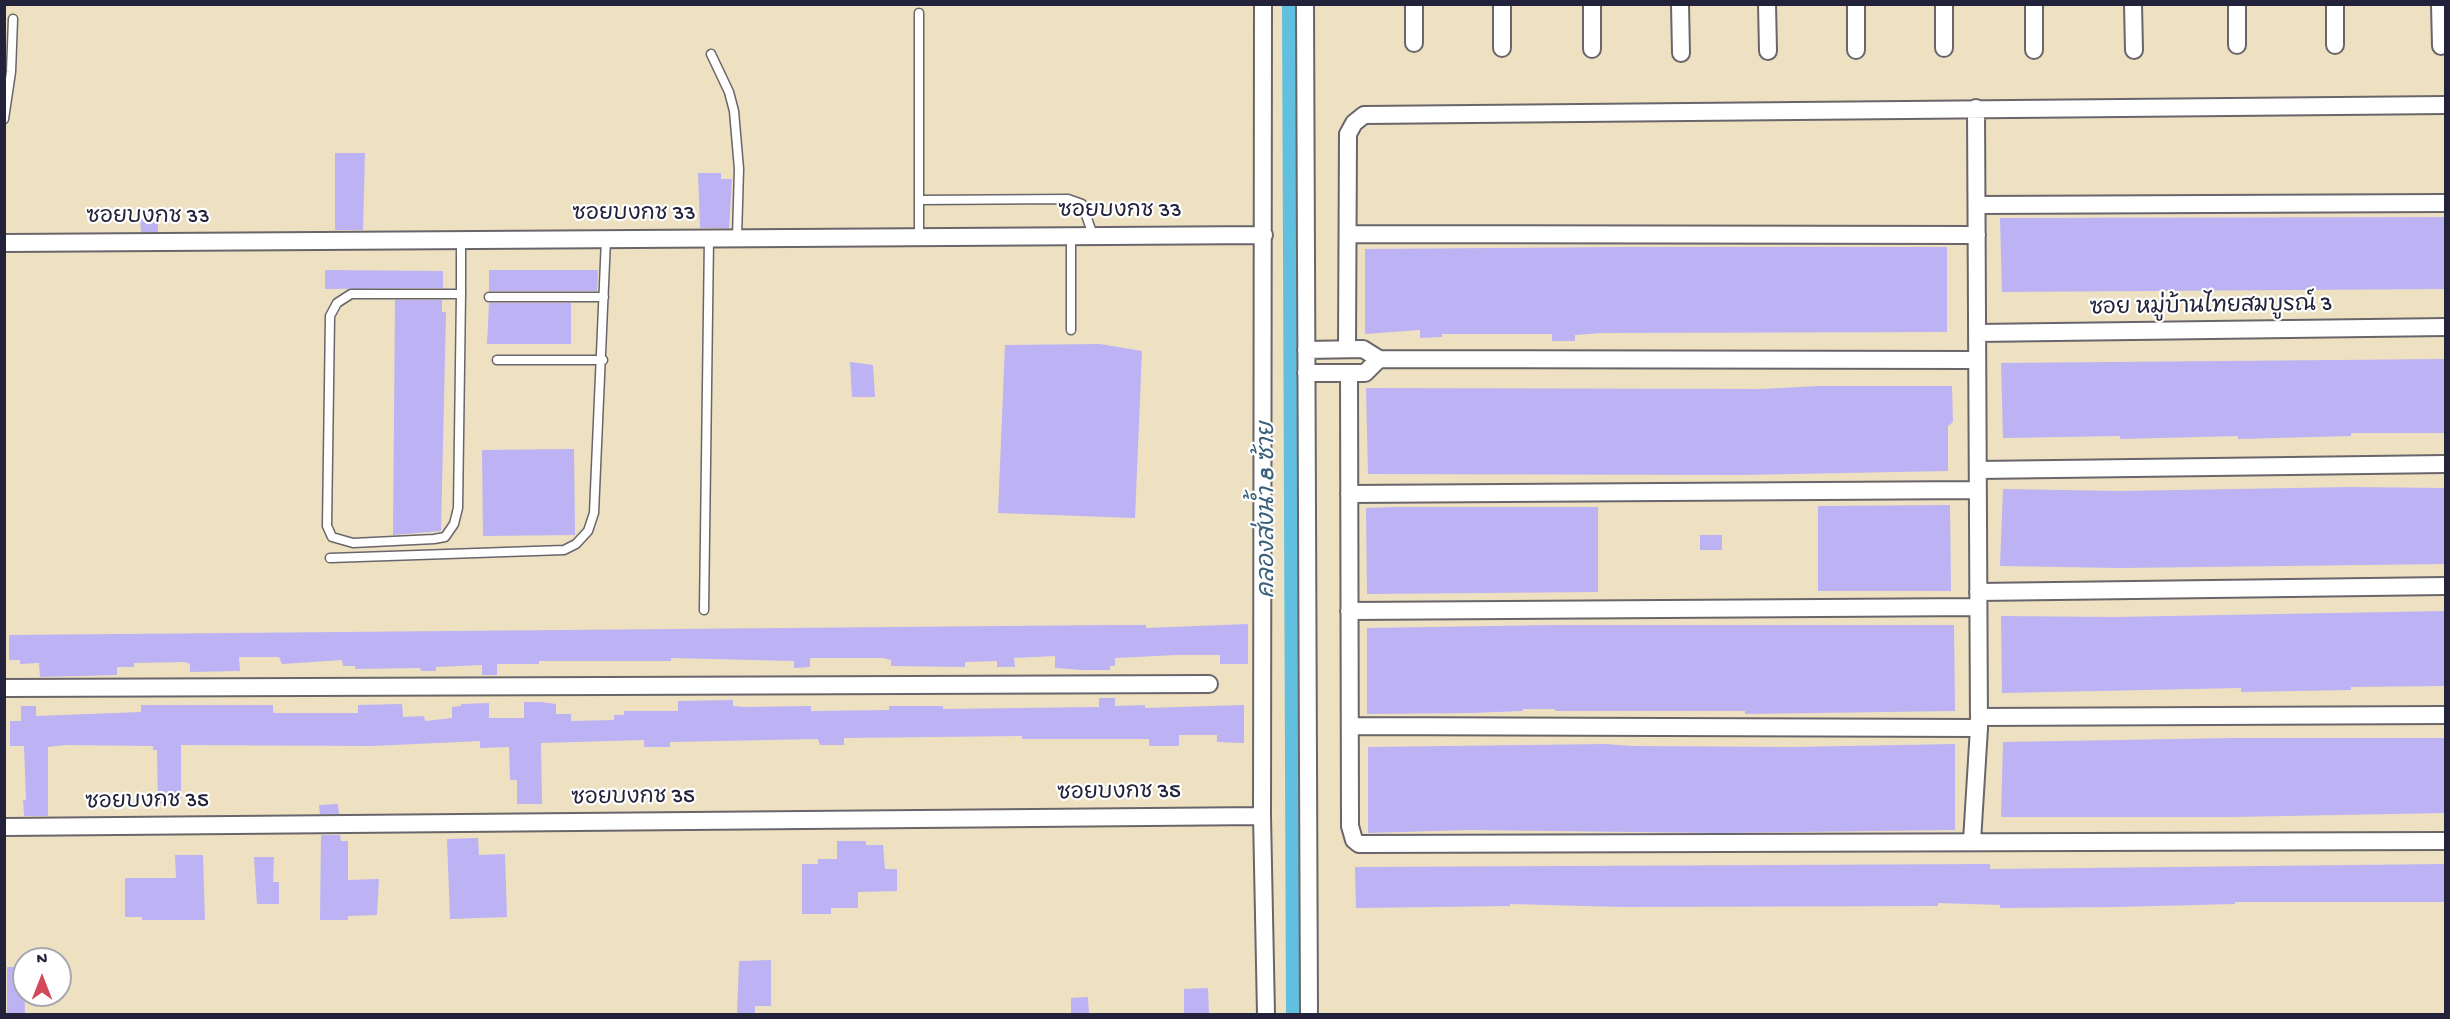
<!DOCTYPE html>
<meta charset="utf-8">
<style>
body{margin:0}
#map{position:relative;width:2450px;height:1019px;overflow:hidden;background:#eee1c2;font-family:"Gochi Hand",sans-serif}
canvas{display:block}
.frame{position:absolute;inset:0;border:6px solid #22223b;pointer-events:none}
.north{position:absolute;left:12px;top:947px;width:60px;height:60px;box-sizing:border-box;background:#fff;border:2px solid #a7a7b1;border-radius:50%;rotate:0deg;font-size:16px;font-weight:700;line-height:24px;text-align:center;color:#22223b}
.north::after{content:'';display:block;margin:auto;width:21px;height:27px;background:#d1495b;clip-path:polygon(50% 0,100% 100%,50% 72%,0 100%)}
</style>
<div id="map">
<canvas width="2450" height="1019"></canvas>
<div class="frame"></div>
<div class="north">N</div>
</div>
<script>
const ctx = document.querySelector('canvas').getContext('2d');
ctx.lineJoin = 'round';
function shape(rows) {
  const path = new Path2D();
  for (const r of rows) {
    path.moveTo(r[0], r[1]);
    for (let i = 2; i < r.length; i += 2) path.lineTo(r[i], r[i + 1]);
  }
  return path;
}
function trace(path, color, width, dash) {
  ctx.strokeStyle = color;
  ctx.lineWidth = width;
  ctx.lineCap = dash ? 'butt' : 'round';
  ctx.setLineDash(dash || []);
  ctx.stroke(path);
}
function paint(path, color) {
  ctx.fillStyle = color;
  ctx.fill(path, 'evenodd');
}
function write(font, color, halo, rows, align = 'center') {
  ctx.font = font + ' "Gochi Hand","Playpen Sans Thai",sans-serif';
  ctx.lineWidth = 4.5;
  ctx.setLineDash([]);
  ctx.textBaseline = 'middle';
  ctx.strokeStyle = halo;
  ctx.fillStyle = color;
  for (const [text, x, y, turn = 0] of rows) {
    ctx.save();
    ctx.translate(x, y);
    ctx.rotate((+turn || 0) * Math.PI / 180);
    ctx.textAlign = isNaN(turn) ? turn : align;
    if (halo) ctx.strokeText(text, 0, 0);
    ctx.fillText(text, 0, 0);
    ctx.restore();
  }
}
trace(shape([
 [1292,4,1296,1014]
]), '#61c0df', 20);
paint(shape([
 [335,153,365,153,363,230,335,230],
 [698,173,721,173,721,179,732,179,729,228,700,228],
 [158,215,158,232,141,232,140,216],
 [2445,217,2445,289,2002,292,2000,218],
 [1626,247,1947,247,1947,332,1602,333,1575,335,1575,341,1552,341,1552,334,1442,334,1442,337,1420,338,1420,330,1365,334,1365,249],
 [325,270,443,271,443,288,325,289],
 [489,270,598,270,597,291,489,291],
 [395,300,442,300,442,312,446,312,441,531,393,535],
 [489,303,571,303,571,344,487,344],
 [1100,344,1142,351,1135,518,998,513,1005,345],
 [2445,359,2445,433,2351,433,2351,436,2238,439,2238,436,2120,439,2120,436,2003,438,2001,363],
 [850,362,873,365,875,397,852,397],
 [1818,386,1952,386,1953,422,1948,426,1948,471,1741,475,1368,474,1366,388,1762,389],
 [574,449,575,535,483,536,482,450],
 [2351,487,2445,488,2445,564,2121,568,2000,566,2003,489,2120,491],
 [1950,505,1951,591,1818,591,1818,506],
 [1392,507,1598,507,1598,592,1367,594,1366,508],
 [1700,535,1722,535,1722,550,1700,550],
 [2445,611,2445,686,2351,687,2351,690,2241,692,2241,688,2002,693,2001,616,2114,617],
 [1248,624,1248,664,1220,664,1220,655,1177,655,1115,658,1115,666,1110,666,1110,670,1083,670,1055,668,1055,656,1014,658,1015,667,997,667,997,661,965,662,965,667,891,666,891,660,883,658,810,658,810,667,794,668,794,661,671,658,671,661,539,661,539,664,497,664,497,675,482,675,482,665,436,667,436,671,421,671,420,668,355,669,355,666,343,666,342,660,282,664,279,657,239,657,240,671,190,672,190,664,185,662,134,663,134,667,117,667,117,675,40,677,39,663,20,664,20,660,9,660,9,635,1115,625,1146,625,1146,628],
 [1554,625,1954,625,1955,711,1745,714,1745,711,1555,711,1555,709,1523,709,1523,711,1471,713,1367,714,1367,628],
 [1099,698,1115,698,1115,706,1145,705,1145,708,1244,705,1244,743,1217,742,1217,735,1179,735,1179,746,1149,746,1149,739,1022,739,1022,736,844,738,844,745,820,745,818,739,670,742,670,747,644,747,644,740,541,743,542,804,517,804,517,780,510,780,509,747,480,748,480,741,372,746,181,745,181,803,158,803,157,750,153,750,153,746,65,745,48,747,48,816,24,816,23,800,26,800,24,746,10,746,10,721,21,721,21,706,36,706,36,716,141,712,141,705,273,705,273,713,358,713,358,705,402,704,403,717,424,716,425,721,452,718,452,707,461,706,461,704,489,703,489,718,524,718,524,702,541,702,556,704,556,714,571,714,571,721,614,720,614,715,624,715,624,711,678,711,678,701,733,700,733,706,745,707,811,706,811,711,889,710,889,706,943,706,943,709,1094,707,1099,707],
 [2233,738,2445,738,2445,813,2233,817,2001,817,2003,742],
 [1606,744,1631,746,1793,747,1955,744,1955,830,1718,833,1469,830,1368,833,1368,747],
 [338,804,339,814,320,814,319,805],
 [321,835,340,835,341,841,348,841,348,880,379,879,377,915,348,916,348,920,320,920],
 [478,838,479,855,505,854,507,917,450,919,447,839],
 [837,841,866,841,866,845,883,845,885,869,897,869,897,891,858,892,858,908,831,908,831,914,802,914,802,864,818,864,818,859,837,859],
 [175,855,203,855,205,920,142,920,142,917,125,917,125,878,176,878],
 [254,857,274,857,273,882,279,882,279,904,257,904],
 [1990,864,1990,869,2445,864,2445,902,2235,902,2235,904,2115,907,2000,908,2000,905,1938,903,1938,906,1623,907,1510,904,1510,906,1356,908,1355,867],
 [771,960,771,1006,755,1006,755,1014,737,1014,739,961],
 [7,967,24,967,25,1014,7,1014],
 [1208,988,1209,1014,1184,1014,1184,989],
 [1088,997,1089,1014,1071,1014,1071,998]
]), '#bcb2f4');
const lane = shape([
 [919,13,919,236],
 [711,54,729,92,734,111,739,169,737,237],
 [4,119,11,72,13,19],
 [919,200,1068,199,1082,204,1093,235],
 [461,294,351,294,337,303,330,316,327,526,332,537,353,543,434,539,445,537,454,524,458,508,461,294,461,239],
 [489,297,604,297],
 [1071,330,1071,235],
 [497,360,603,360],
 [330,558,564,550,576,544,588,531,594,513,606,239],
 [704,610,709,238]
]);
const street = shape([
 [1263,4,1262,816,1266,1014],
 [1305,4,1309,1014],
 [1414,4,1414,43],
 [1502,4,1502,48],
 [1592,4,1592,49],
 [1680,4,1681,53],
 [1767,4,1768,51],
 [1856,4,1856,50],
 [1944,4,1944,48],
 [2034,4,2034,50],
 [2133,4,2134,50],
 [2237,4,2237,45],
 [2335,4,2335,45],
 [2440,4,2441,46],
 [1977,205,2446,203],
 [1349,234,1977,235],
 [4,243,1264,235],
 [1977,333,2446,327],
 [1347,349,1348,134,1354,123,1364,115,2446,105],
 [1306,350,1363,349,1379,359,1977,360],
 [1306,373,1365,373,1379,359],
 [1349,373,1350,826,1354,840,1359,844,2446,841],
 [1978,470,2446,464],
 [1349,494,1977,490],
 [1978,592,2446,586],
 [1349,611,1978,607],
 [4,688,1209,684],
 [1979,717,2446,715],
 [1350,726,1979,728],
 [4,827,1262,816],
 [1972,841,1979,728,1976,108]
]);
trace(lane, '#69656a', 11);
trace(street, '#69656a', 20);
trace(lane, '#fff', 8);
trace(street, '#fff', 16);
write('22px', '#22223b', '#fff', [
 ["ซอยบงกช 33",1120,213],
 ["ซอยบงกช 33",634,216],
 ["ซอยบงกช 33",148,219],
 ["ซอย หมู่บ้านไทยสมบูรณ์ 3",2211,308,-1],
 ["ซอยบงกช 35",1119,794,-1],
 ["ซอยบงกช 35",633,799,-1],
 ["ซอยบงกช 35",147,803,-1]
]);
write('italic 24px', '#3b617d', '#fff', [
 ["คลองส่งน้ำ 8 ซ้าย",1269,510,-90]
]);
</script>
